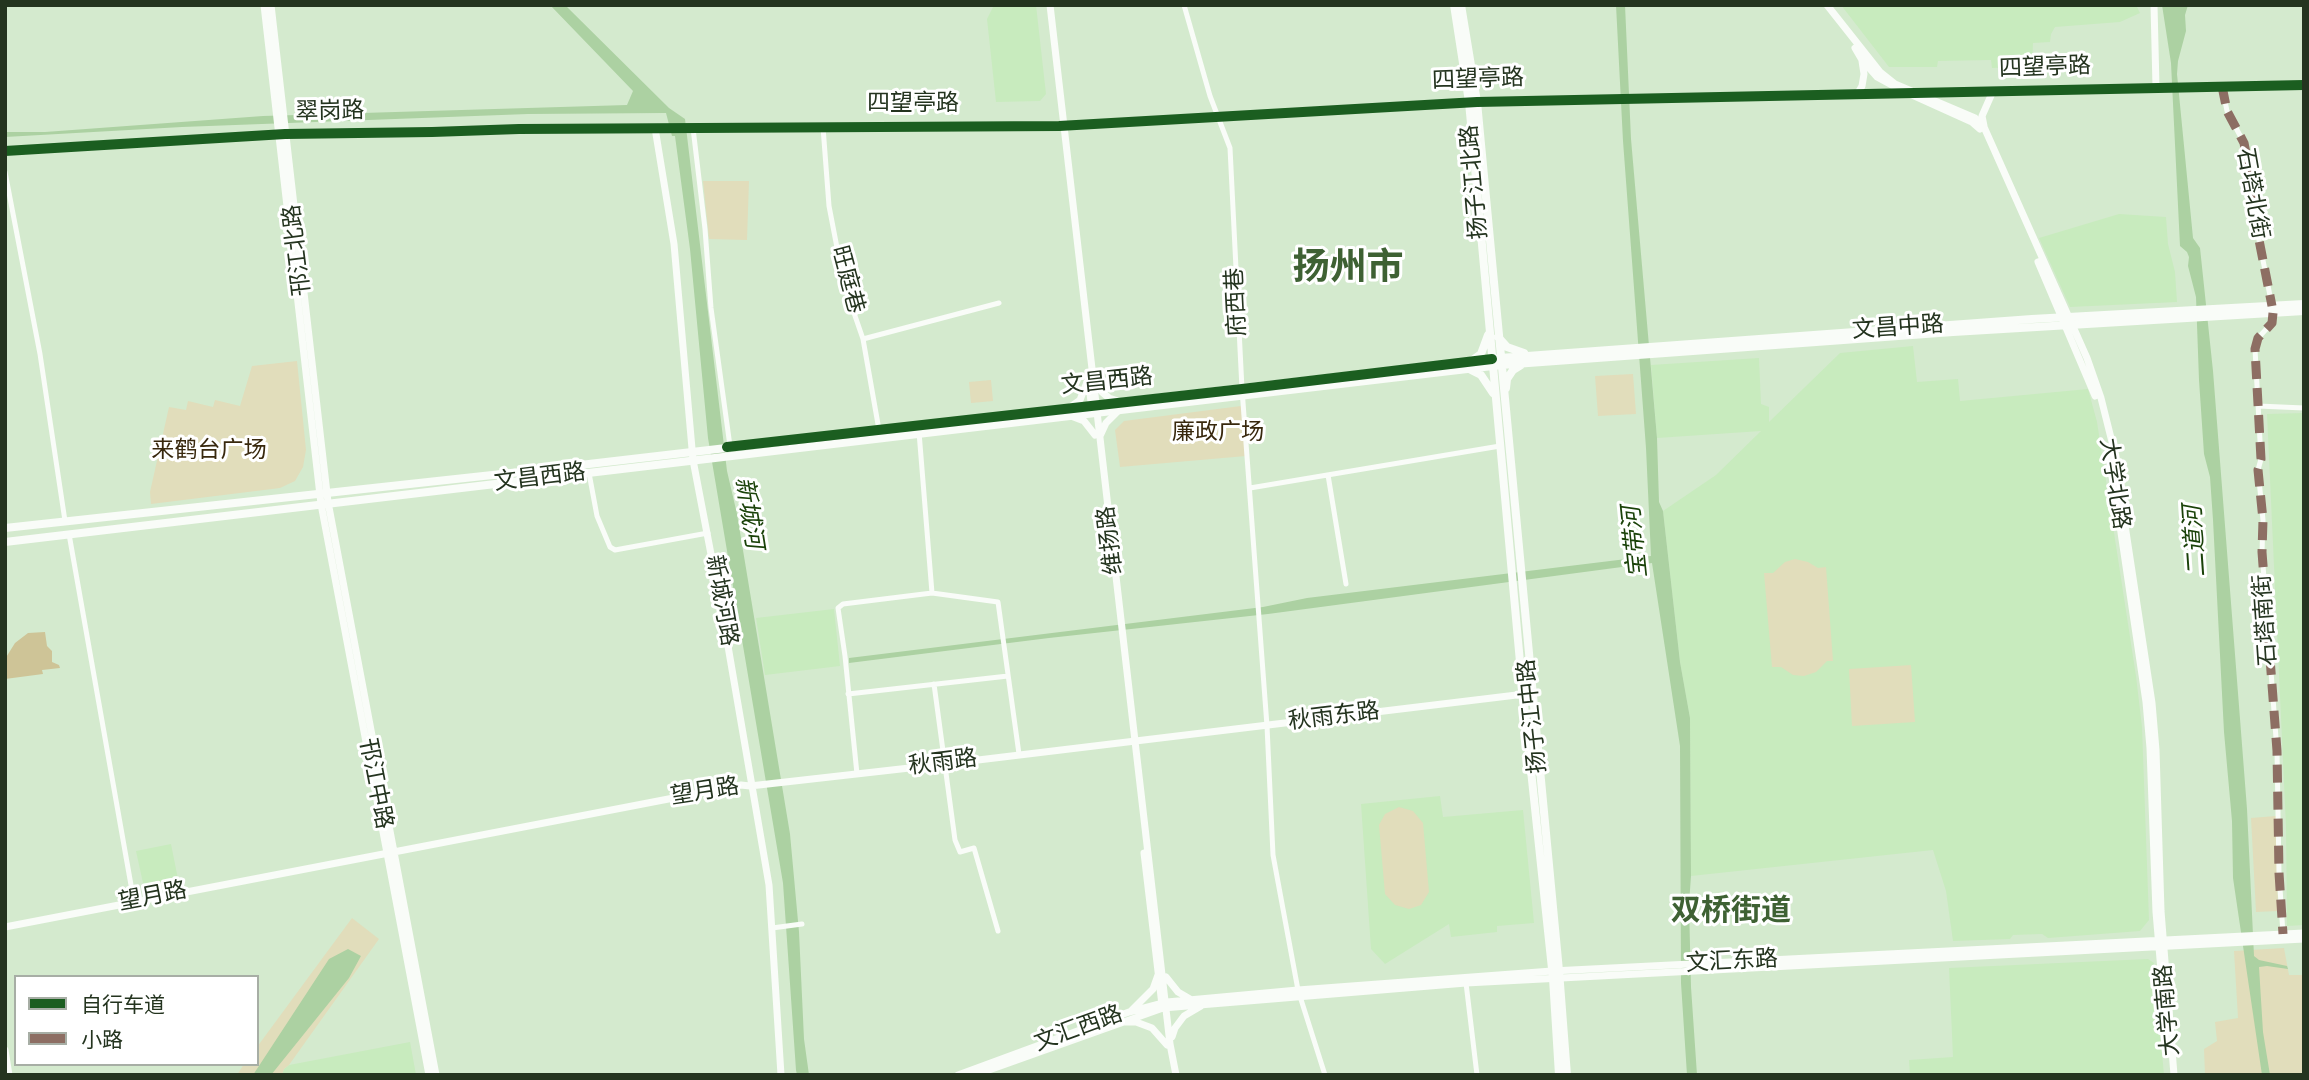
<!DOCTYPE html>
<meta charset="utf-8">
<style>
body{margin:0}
#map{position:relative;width:2309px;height:1080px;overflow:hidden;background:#d4eace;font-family:"Source Sans 3","Noto Sans SC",sans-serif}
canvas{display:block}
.frame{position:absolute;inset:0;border:7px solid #24341f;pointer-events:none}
.legend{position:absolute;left:14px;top:975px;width:245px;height:91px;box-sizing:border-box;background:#fff;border:2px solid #a7aea5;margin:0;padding:9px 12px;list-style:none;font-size:21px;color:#24341f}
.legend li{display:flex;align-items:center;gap:14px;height:35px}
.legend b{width:35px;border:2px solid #a7aea5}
</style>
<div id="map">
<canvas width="2309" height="1080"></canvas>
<div class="frame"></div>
<ul class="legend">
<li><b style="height:9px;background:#1b5e20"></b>自行车道</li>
<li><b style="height:9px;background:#8d6e63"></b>小路</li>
</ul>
</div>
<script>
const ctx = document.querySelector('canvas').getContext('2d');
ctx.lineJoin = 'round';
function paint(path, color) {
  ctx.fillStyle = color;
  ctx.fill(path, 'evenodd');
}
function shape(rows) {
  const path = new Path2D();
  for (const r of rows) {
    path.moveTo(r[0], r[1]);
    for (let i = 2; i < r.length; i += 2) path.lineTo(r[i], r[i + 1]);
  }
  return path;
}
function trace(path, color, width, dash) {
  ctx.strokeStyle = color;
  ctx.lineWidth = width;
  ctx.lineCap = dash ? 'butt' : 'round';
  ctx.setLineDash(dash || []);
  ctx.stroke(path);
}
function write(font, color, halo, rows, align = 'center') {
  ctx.font = font + ' "Source Sans 3","Noto Sans SC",sans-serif';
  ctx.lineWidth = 6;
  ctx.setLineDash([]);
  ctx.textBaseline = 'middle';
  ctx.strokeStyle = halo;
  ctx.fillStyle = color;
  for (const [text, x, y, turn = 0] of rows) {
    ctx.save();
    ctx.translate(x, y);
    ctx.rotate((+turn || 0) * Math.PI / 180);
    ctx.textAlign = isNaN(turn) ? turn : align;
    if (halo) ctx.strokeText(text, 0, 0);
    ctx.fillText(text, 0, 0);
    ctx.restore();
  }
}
paint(shape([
 [994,5,1036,5,1046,94,1040,101,996,102,987,19],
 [1841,5,2136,5,2140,13,2120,22,2055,27,2051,34,2050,42,2033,43,2032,66,1992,68,1991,60,1938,61,1937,67,1889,67],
 [2119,214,2166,217,2168,244,2175,272,2177,302,2070,307,2039,238],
 [1913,346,1917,382,1958,379,1960,401,2088,389,2097,422,2136,676,2142,727,2149,920,2140,931,2048,938,2042,934,2013,935,2010,939,1953,941,1946,891,1933,850,1691,876,1690,718,1680,662,1663,511,1716,475,1761,431,1657,438,1651,365,1759,358,1761,404,1769,407,1769,422,1840,353],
 [2304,413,2304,925,2287,926,2286,826,2267,414],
 [834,609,840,666,765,675,756,618],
 [1440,796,1443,817,1523,810,1534,923,1497,926,1497,932,1451,937,1449,924,1385,964,1371,949,1361,804],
 [171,844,179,884,152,889,143,883,136,851],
 [2148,959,2154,963,2164,1075,1910,1075,1909,1060,1953,1057,1949,968],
 [410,1042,416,1075,282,1075,284,1069,289,1065]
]), '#c8ebbe');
paint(shape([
 [703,181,749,181,747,240,709,239],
 [297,361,306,450,303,467,295,481,280,488,151,504,150,492,169,407,186,410,188,401,213,407,215,400,240,406,252,366],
 [1633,374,1636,414,1598,416,1595,376],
 [991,380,993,401,971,403,969,382],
 [1241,406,1246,456,1120,467,1115,430,1124,421],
 [1795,559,1808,562,1818,568,1826,567,1833,661,1827,661,1816,672,1804,676,1793,675,1781,667,1772,667,1764,573,1773,573,1785,562],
 [1911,665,1915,722,1852,726,1849,669],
 [1399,807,1413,811,1423,823,1429,892,1421,905,1409,909,1395,905,1385,894,1379,825,1385,814],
 [2276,816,2278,911,2256,912,2251,818],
 [352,918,379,939,289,1065,284,1069,282,1075,237,1075,244,1064,257,1064,257,1047],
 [2284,948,2289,975,2302,975,2304,1075,2205,1075,2204,1049,2217,1041,2215,1022,2238,1018,2234,951]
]), '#e1ddbb');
paint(shape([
 [45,632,47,646,52,651,52,662,59,665,60,668,42,670,43,674,5,679,5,659,15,643,28,633]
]), '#cec497');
paint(shape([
 [550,5,565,5,669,108,685,119,727,471,737,514,790,834,799,932,804,1039,809,1075,797,1075,796,1070,783,883,708,438,690,249,675,136,672,136,666,113,528,114,182,127,5,137,5,132,45,132,263,116,627,105,633,91],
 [1616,5,1625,5,1631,139,1657,438,1659,502,1663,511,1680,662,1690,718,1691,876,1689,904,1691,987,1697,1075,1687,1075,1681,983,1680,746,1652,563,1268,614,1049,638,849,663,849,658,1263,607,1307,598,1651,556,1646,448,1623,141],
 [2162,5,2188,5,2185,15,2186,31,2178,61,2177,74,2193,238,2200,248,2213,371,2247,809,2254,956,2259,960,2287,966,2288,969,2267,966,2259,967,2263,1032,2270,1075,2262,1075,2233,878,2232,821,2224,732,2213,520,2210,477,2204,454,2199,380,2196,297,2188,266,2189,257,2187,252,2180,246,2171,63],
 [348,949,361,956,349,978,271,1075,253,1075,329,959]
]), '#acd1a2');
trace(shape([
 [1184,5,1210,96,1230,148,1242,389,1267,726,1273,855,1298,990,1325,1075],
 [2222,86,2227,111,2244,143,2256,203,2259,240,2272,306],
 [823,127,829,206,844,284,863,339,879,430],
 [693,128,705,229,711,308,730,446],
 [5,172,40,354,65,521],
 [2273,313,2272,323,2258,338,2255,349,2261,459,2258,470,2263,520,2262,552,2277,751,2279,873,2283,934],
 [863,339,999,303],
 [2258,406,2304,408],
 [919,432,932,593],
 [589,473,597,516,610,547,615,550,708,533],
 [1328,475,1346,584],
 [1250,488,1500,446],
 [69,534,134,902],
 [934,684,955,840,960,852,974,848,998,931],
 [848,694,1008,676],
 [857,774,845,656,838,608,843,604,932,593,998,602,1019,754],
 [772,928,802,924],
 [1466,983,1477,1075]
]), '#f9fcf8', 5);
trace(shape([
 [264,5,321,504,429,1075],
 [271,5,328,502,436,1075],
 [1050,5,1170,1044,1176,1075],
 [1827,5,1880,72,1895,84,1975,118,1984,127,2087,358,2101,398,2113,446,2152,703,2156,750,2161,911,2174,1075],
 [2154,5,2156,87],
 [1855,48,1862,60,1877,77,1899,89],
 [1858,93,1862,86,1864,74,1862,61],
 [1910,94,1972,122,1980,129],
 [1984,126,1982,116,1993,91],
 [655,128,674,244,693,460,723,617,769,885,781,1075],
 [5,151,285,134,432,132,519,129,1059,126,1477,102,2304,85],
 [2038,262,2095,396],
 [1088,377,1092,410],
 [1096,382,1102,392,1109,398,1121,402],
 [1070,407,1080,400,1087,382],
 [1071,416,1084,421,1095,435],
 [1100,436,1106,423,1119,410],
 [2109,451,2146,702,2150,748,2156,912,2164,1006],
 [1144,853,1162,1005],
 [5,927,741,785,750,786,945,764,1525,694],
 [1166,977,1178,992,1190,999],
 [1132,1010,1153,989,1158,975],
 [1126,1022,1136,1022,1152,1028,1167,1045],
 [1172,1037,1175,1028,1184,1016,1201,1006],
 [5,1050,9,1075],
 [958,1075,1129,1012,1167,1002,1298,990,1552,971,2304,933],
 [975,1075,1163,1008,1466,983,2304,939]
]), '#f9fcf8', 7);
trace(shape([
 [1454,5,1469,102,1523,695,1553,978,1559,1075],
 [1461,5,1477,102,1559,971,1567,1075],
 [1498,337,1507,347,1524,353],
 [1471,361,1481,354,1488,335],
 [1471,370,1481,375,1493,393],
 [1506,388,1507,379,1513,370,1521,365],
 [5,528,520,472,1500,358,2032,319,2304,304],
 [5,542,1501,365,1953,332,2304,311]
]), '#f9fcf8', 8);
trace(shape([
 [2222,86,2227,111,2244,143,2256,203,2259,240,2272,306],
 [2273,313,2272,323,2258,338,2255,349,2261,459,2258,470,2263,520,2262,552,2277,751,2279,873,2283,934]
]), '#8d6e63', 9, [18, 9]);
trace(shape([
 [5,151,285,134,432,132,519,129,1059,126,1477,102,2304,85],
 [727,447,1242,389,1492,359]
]), '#1b5e20', 10);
write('23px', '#24341f', '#fff', [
 ["四望亭路",2045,69,-2],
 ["四望亭路",1478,81,-2],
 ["四望亭路",913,105],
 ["翠岗路",330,113,-1],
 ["扬子江北路",1476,182,-95],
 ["石塔北街",2251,194,80],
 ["邗江北路",299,250,-97],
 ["旺庭巷",846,280,75],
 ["府西巷",1238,302,-93],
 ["文昌中路",1898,329,-4],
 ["文昌西路",1107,383,-6],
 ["文昌西路",540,479,-7],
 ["大学北路",2113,484,81],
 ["维扬路",1112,540,-97],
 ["新城河路",720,601,80],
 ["石塔南街",2267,620,-94],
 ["扬子江中路",1534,716,-96],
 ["秋雨东路",1334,718,-7],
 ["秋雨路",943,764,-7],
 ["邗江中路",374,784,79],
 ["望月路",705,793,-9],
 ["望月路",153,898,-11],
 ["文汇东路",1732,963,-3],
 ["大学南路",2169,1010,-95],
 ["文汇西路",1079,1030,-20]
]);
write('23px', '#38280d', '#fff', [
 ["廉政广场",1218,434],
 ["来鹤台广场",209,452]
]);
write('italic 24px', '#1a4209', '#fff', [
 ["新城河",747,513,81],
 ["二道河",2197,541,-94],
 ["宝带河",1637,542,-96]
]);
write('bold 30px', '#3e6133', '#fff', [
 ["双桥街道",1731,913]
]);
write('bold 37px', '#3e6133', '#fff', [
 ["扬州市",1348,271]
]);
</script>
